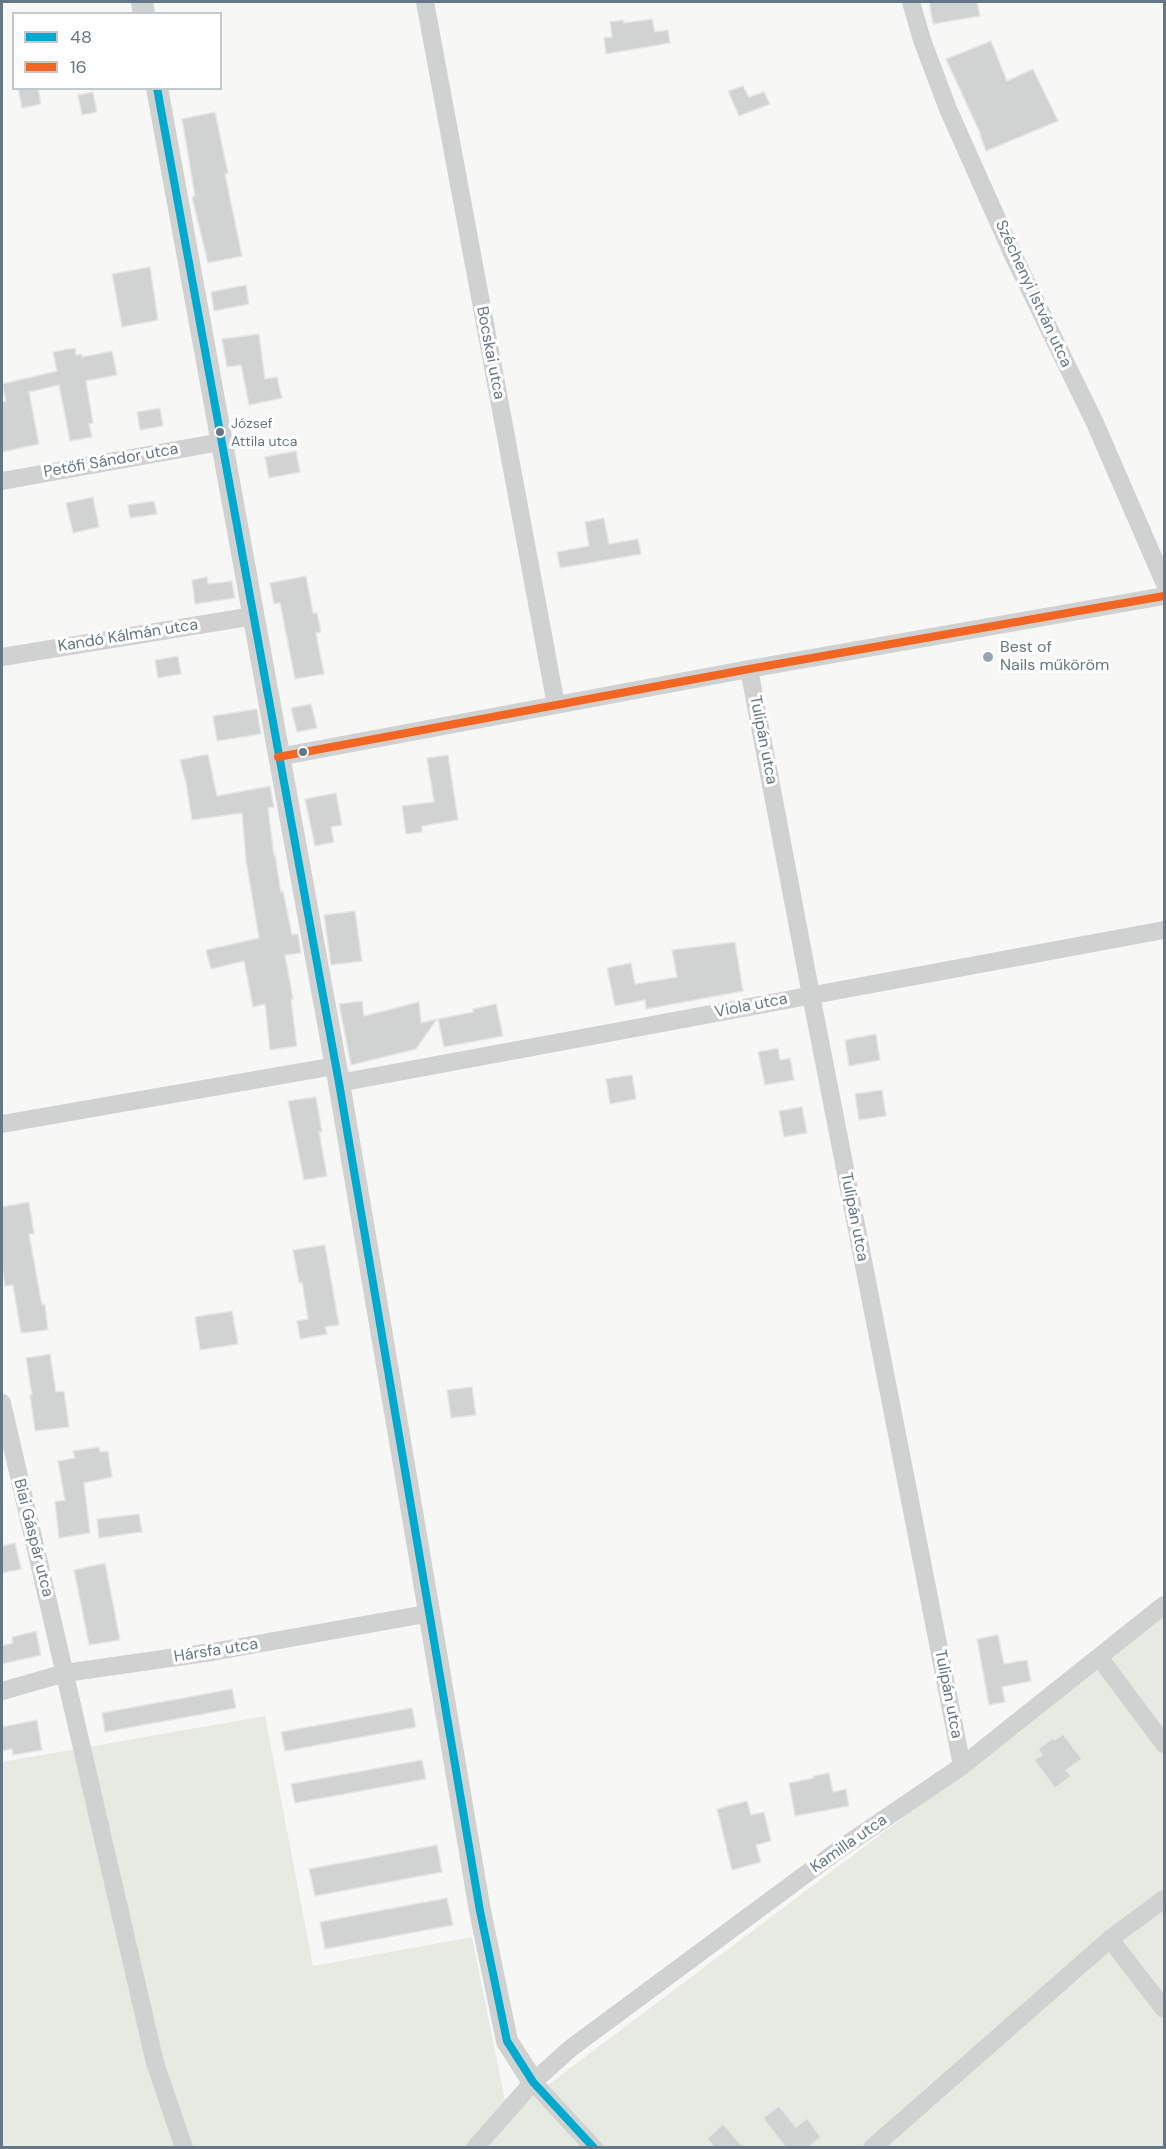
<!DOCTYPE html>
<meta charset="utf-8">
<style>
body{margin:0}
#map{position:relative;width:1166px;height:2149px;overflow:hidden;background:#f7f7f5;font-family:"DM Sans",sans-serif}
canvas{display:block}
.frame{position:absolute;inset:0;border:3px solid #657787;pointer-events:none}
.legend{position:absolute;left:12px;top:12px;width:210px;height:78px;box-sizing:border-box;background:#fff;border:2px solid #c1c9cf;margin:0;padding:8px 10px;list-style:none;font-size:18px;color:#657787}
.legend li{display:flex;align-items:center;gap:12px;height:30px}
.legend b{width:30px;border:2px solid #c1c9cf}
</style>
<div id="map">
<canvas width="1166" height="2149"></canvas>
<div class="frame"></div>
<ul class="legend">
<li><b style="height:8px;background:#00a9ce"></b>48</li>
<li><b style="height:8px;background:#f26522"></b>16</li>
</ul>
</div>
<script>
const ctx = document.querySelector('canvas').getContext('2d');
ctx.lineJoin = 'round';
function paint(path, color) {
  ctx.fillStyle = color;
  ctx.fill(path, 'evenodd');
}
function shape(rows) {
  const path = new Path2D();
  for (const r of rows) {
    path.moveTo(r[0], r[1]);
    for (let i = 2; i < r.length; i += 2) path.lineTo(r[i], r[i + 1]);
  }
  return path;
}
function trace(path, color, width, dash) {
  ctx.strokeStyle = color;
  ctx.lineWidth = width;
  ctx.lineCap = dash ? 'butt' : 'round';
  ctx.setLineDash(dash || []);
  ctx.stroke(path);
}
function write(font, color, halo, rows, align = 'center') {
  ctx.font = font + ' "DM Sans",sans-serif';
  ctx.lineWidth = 6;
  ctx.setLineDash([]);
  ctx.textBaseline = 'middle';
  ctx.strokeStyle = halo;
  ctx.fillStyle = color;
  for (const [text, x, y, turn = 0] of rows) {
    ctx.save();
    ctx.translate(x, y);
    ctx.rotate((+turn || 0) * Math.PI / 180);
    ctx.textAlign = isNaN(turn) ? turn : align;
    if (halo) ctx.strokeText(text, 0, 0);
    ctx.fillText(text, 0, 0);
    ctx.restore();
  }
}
paint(shape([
 [1164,1614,1164,2147,2,2148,2,1762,265,1716,313,1966,472,1937,508,2115,1014,1734]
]), '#e6eae3');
const building = shape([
 [929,2,977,2,980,16,933,24,929,2],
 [652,19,655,32,668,30,670,43,606,54,604,38,612,37,610,22,623,20,624,23,652,19],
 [991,41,1007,81,1033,69,1058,121,986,151,980,135,981,135,946,59,991,41],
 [743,86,749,97,764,92,770,104,739,116,728,91,743,86],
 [18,88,38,88,41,104,22,108,18,88],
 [93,92,97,112,82,115,78,95,93,92],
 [215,112,228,173,225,174,242,256,208,263,192,197,195,196,182,119,215,112],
 [150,267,158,320,122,327,112,274,150,267],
 [246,285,249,304,214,311,211,292,246,285],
 [259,334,265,379,277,377,282,398,249,405,241,365,227,367,222,339,259,334],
 [75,348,76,355,82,354,82,357,112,351,117,375,86,381,93,423,89,424,92,437,70,441,59,385,29,392,39,444,2,452,2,402,6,401,2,384,57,371,53,352,75,348],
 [160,408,163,426,140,430,137,412,160,408],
 [296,451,300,472,269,478,265,457,296,451],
 [93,497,99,527,73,533,66,503,93,497],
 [154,501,157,514,130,518,128,505,154,501],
 [604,518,609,544,638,539,641,554,560,568,557,552,589,546,585,522,604,518],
 [306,576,313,613,317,613,321,632,316,633,324,674,295,679,280,603,274,604,270,583,306,576],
 [207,577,208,584,232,581,235,598,195,604,192,580,207,577],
 [178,656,181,674,158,678,155,660,178,656],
 [311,704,317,728,297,732,291,708,311,704],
 [257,709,261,734,217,741,213,716,257,709],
 [208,754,217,796,270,786,274,807,268,808,274,856,275,855,281,892,283,891,292,935,298,934,301,953,285,955,293,999,291,1000,297,1046,270,1050,265,1004,253,1007,244,961,211,969,206,950,259,938,246,860,242,813,192,820,186,783,180,760,208,754],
 [448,755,458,820,422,826,422,832,406,834,402,806,434,802,427,758,448,755],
 [336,793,342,825,331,827,334,842,315,846,305,799,336,793],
 [355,911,362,961,331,965,324,915,355,911],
 [735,942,743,991,646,1009,645,1000,615,1006,607,968,631,963,635,984,677,977,672,950,735,942],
 [362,1001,364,1016,419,1002,421,1023,437,1019,416,1049,351,1065,339,1004,362,1001],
 [496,1004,503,1036,444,1047,438,1019,473,1012,473,1009,496,1004],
 [876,1034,880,1060,849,1066,845,1040,876,1034],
 [778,1048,780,1060,790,1058,794,1080,765,1085,758,1052,778,1048],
 [632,1075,636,1099,610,1104,606,1079,632,1075],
 [882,1090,886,1116,859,1120,855,1094,882,1090],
 [316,1097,322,1132,319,1132,327,1176,304,1180,288,1101,316,1097],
 [802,1107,807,1133,784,1137,779,1111,802,1107],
 [29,1202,34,1234,29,1234,42,1305,45,1304,48,1330,21,1333,13,1285,5,1286,2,1267,2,1207,29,1202],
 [325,1245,339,1325,325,1327,327,1334,300,1339,297,1321,308,1319,302,1282,299,1283,293,1250,325,1245],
 [232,1311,238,1344,200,1350,195,1317,232,1311],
 [50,1354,56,1392,64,1391,69,1427,35,1431,30,1395,32,1395,26,1358,50,1354],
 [472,1387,476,1415,451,1418,447,1390,472,1387],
 [99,1447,100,1452,108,1451,112,1477,84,1483,90,1533,59,1538,55,1502,65,1500,58,1461,75,1458,73,1451,99,1447],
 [139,1514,142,1532,99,1538,97,1519,139,1514],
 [15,1543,21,1569,2,1573,2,1546,15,1543],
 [105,1563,120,1640,89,1645,74,1570,105,1563],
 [36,1631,41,1655,2,1664,2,1646,13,1643,12,1637,36,1631],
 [998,1635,1004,1664,1027,1660,1031,1681,1002,1687,1005,1702,989,1705,977,1639,998,1635],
 [232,1689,236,1708,105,1732,102,1713,232,1689],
 [412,1708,416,1727,285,1751,281,1732,412,1708],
 [37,1720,42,1750,13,1755,12,1749,2,1751,2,1727,37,1720],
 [1063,1734,1082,1759,1066,1770,1071,1776,1055,1788,1034,1760,1042,1755,1038,1749,1053,1738,1055,1740,1063,1734],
 [422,1760,426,1779,295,1803,291,1784,422,1760],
 [829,1773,833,1792,846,1789,849,1806,795,1816,789,1783,814,1778,813,1776,829,1773],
 [747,1801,751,1815,764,1812,771,1841,756,1845,761,1862,732,1870,717,1809,747,1801],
 [437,1845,442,1872,315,1896,309,1869,437,1845],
 [447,1898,453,1925,325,1949,320,1922,447,1898],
 [779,2106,796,2127,807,2118,821,2137,807,2148,786,2148,763,2118,779,2106],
 [723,2124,744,2148,715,2148,707,2139,723,2124]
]);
paint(building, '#d1d2d2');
trace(building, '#e6e6e5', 1.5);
trace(shape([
 [425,2,556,705],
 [911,2,922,40,948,109,1014,257,1095,423,1164,582],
 [2,481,221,442],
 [2,657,254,616],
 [749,669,811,995,962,1766],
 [278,757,749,669,1164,596],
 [339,1083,1164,930],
 [2,1124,335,1066],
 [2,1403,155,2063,184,2148],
 [1099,1657,1164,1744],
 [2,1691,65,1673,212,1652,431,1613],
 [1110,1939,1164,2009],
 [533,2082,594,2148],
 [475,2148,533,2082,571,2048,837,1851,962,1766,1164,1605],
 [872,2148,1110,1939,1164,1899]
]), '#d0d2d2', 18);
trace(shape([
 [142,2,144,14],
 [157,88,339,1083,480,1911,507,2041,533,2082]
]), '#d0d2d2', 22);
trace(shape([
 [157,88,339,1083,480,1911,507,2041,533,2082,594,2148]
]), '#00a9ce', 8);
trace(shape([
 [278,757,749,669,1164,596]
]), '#f26522', 8);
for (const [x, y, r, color] of [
 [220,432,5,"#657787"],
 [988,657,6,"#98a4ae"],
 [303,752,5,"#657787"]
]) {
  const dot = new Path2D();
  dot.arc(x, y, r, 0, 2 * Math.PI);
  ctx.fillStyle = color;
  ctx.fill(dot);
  trace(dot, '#fff', 2);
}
write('14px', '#657787', '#fff', [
 ["József",231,424],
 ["Attila utca",231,442]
], 'left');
write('16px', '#657787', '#fff', [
 ["Széchenyi István utca",1033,294,65],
 ["Bocskai utca",490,353,79],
 ["Petőfi Sándor utca",111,461,-10],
 ["Kandó Kálmán utca",128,636,-9],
 ["Tulipán utca",763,740,79],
 ["Viola utca",751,1006,-11],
 ["Tulipán utca",854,1217,79],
 ["Biai Gáspár utca",33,1538,76],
 ["Hársfa utca",216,1651,-9],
 ["Tulipán utca",948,1694,79],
 ["Kamilla utca",849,1844,-35]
]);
write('16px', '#657787', '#fff', [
 ["Best of",1000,648],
 ["Nails műköröm",1000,666]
], 'left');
</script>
